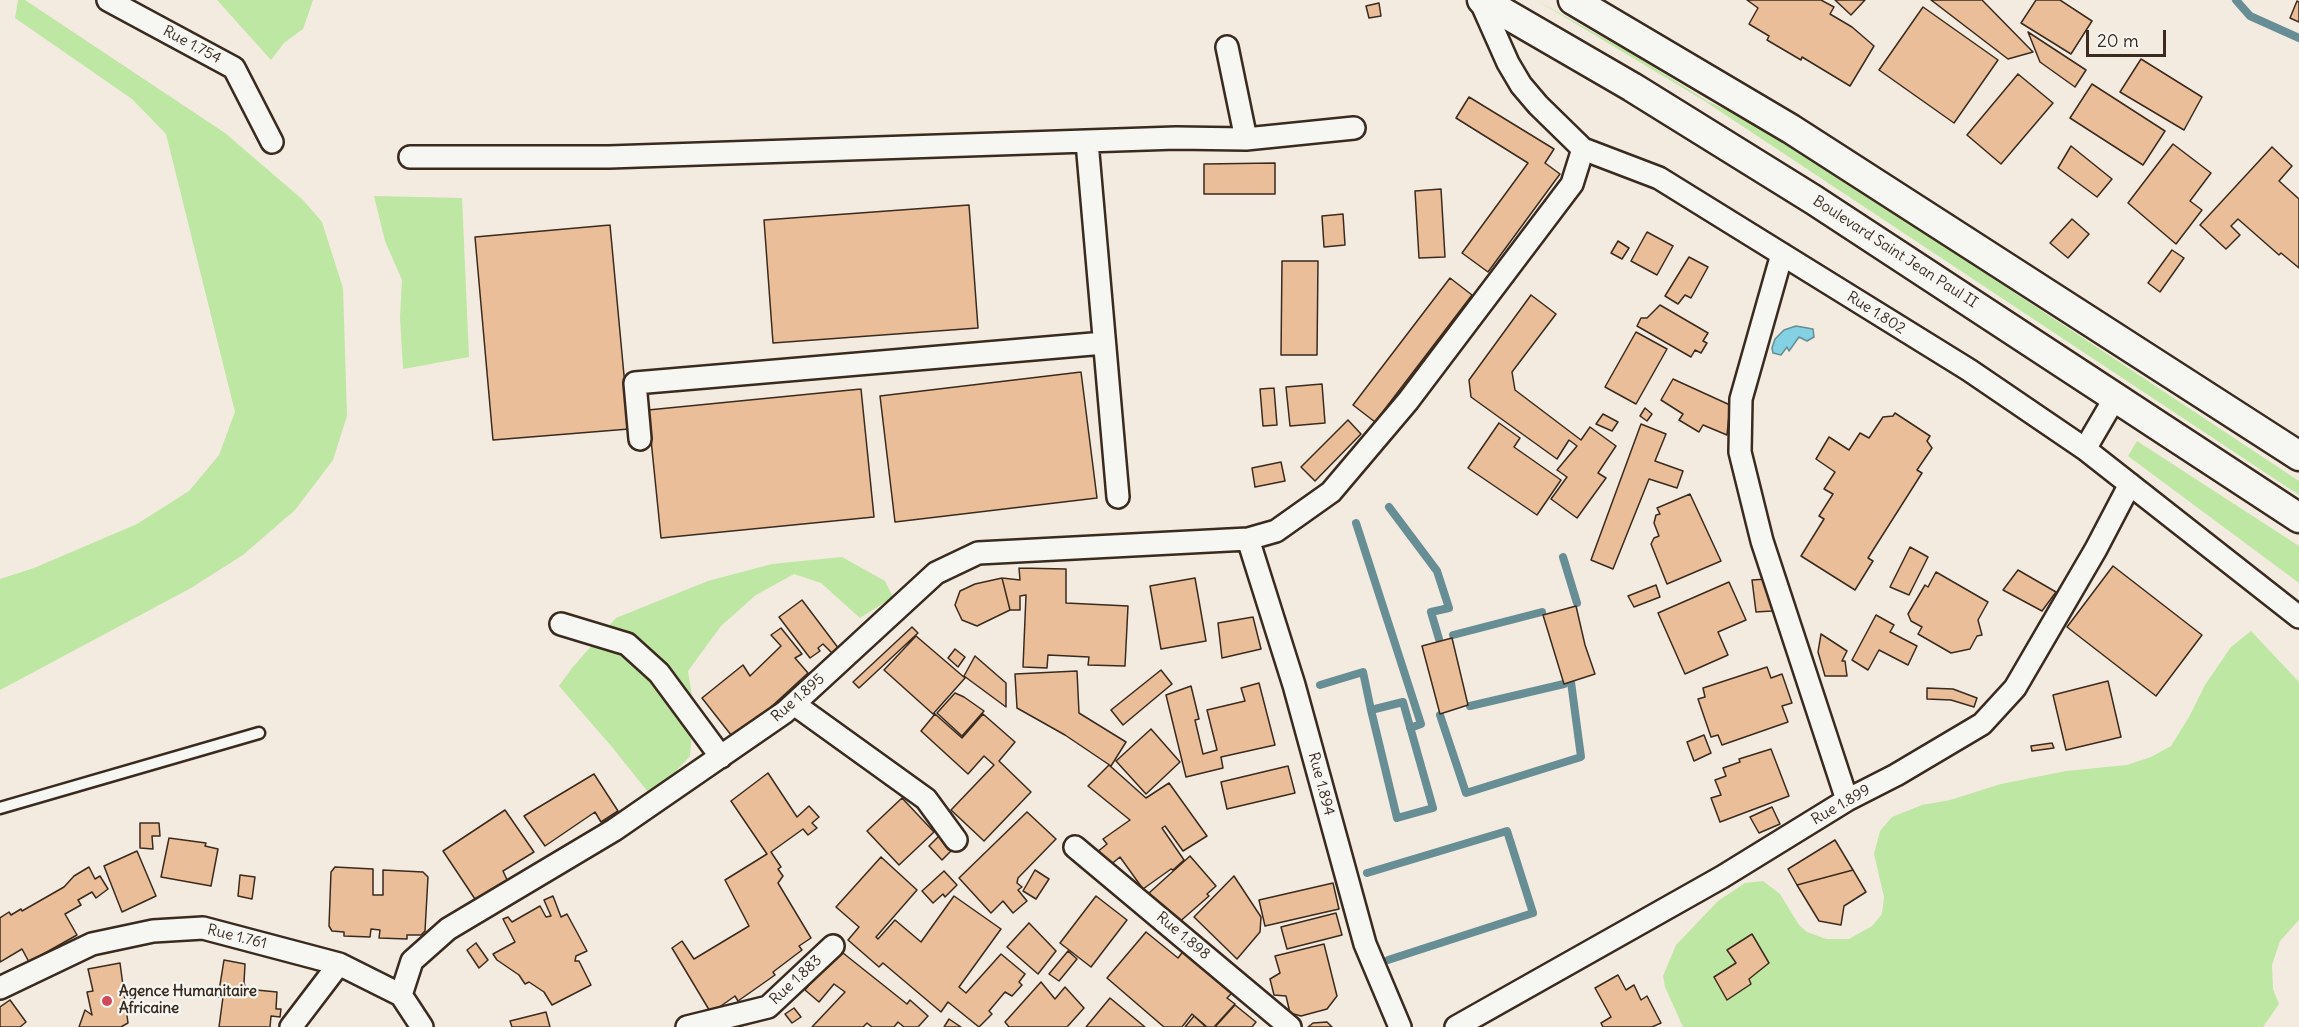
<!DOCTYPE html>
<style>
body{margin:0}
#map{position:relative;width:2299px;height:1027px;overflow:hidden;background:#f3ebe0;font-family:Delius,sans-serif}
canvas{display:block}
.scale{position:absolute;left:2086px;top:30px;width:80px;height:27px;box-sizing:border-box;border:3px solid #3b2a1e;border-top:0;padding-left:8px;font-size:18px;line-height:21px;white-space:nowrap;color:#3b2a1e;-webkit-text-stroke:4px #f6f6f2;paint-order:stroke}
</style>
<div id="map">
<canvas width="2299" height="1027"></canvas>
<div class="scale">20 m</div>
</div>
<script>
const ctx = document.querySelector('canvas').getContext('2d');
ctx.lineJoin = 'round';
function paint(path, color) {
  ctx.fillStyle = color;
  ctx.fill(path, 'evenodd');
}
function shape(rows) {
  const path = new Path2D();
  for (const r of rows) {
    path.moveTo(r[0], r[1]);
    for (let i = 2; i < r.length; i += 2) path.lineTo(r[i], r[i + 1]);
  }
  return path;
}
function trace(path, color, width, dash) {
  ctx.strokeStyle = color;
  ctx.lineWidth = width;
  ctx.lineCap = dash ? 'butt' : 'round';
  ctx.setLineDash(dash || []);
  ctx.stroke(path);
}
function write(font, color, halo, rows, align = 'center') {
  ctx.font = font + ' Delius,sans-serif';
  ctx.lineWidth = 4.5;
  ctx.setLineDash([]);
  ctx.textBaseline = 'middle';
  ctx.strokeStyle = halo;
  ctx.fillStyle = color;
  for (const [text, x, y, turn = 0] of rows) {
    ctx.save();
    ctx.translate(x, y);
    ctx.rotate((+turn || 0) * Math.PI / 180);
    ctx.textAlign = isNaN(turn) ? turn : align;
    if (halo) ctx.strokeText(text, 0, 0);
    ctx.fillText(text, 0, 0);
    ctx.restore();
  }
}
paint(shape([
 [18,0,25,0,225,133,303,200,322,222,343,288,347,416,333,460,295,510,243,555,191,588,0,690,0,579,34,568,137,524,189,491,219,455,235,412,166,134,132,99,15,18],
 [217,0,313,0,303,29,284,43,271,60],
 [1536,0,1634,55,1709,102,1761,125,2299,481,2299,495,1703,100],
 [374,196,462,198,469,357,403,369,400,317,402,280,385,241],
 [2137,441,2299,546,2299,583,2128,456],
 [842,557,885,581,893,597,860,618,821,583,794,574,756,595,721,626,688,671,694,708,690,756,652,797,612,747,559,686,572,668,616,618,708,581,772,564],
 [2251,631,2299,682,2299,920,2280,941,2272,965,2273,989,2279,1004,2263,1027,1683,1027,1665,987,1663,976,1676,945,1718,901,1745,883,1763,881,1780,894,1799,925,1807,932,1826,939,1849,939,1872,926,1882,914,1884,897,1874,854,1880,831,1892,817,1922,805,1950,800,2001,784,2066,771,2127,765,2151,757,2171,746,2189,717,2205,685,2231,647]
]), '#bde7a3');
const water = shape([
 [1796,326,1813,329,1814,337,1807,341,1799,337,1789,351,1787,347,1781,355,1773,353,1772,348,1775,339,1784,330,1796,326]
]);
paint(water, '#83d1e2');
trace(water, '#668e94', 1.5);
trace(shape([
 [2236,0,2250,16,2299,38],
 [1389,507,1437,571,1449,608,1431,612,1439,639],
 [1356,523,1421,724,1410,728],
 [1563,557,1577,603],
 [1453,635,1542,612],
 [1320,685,1363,672,1371,710,1397,818,1433,808,1403,702,1371,710],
 [1470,706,1564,684],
 [1440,715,1466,793,1581,757,1571,682],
 [1367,873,1507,831,1533,913,1388,960]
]), '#668e94', 8);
const building = shape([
 [1747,0,1821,0,1834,7,1830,14,1852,27,1874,46,1850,86,1802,57,1801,60,1767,40,1769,36,1749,24,1758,8,1747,0],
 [1835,0,1865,0,1851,15,1835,0],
 [1931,0,1982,0,2033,52,2008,59,1931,0],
 [2036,0,2060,0,2092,21,2071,54,2021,23,2036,0],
 [2297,1,2299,2,2299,22,2290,18,2297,1],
 [1379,3,1381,16,1369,18,1366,6,1379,3],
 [1923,7,1998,60,1954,123,1879,70,1923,7],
 [2028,32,2086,70,2075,87,2040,62,2028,32],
 [2141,59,2202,97,2184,130,2120,92,2141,59],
 [2018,74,2053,103,2001,164,1967,135,2018,74],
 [2092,84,2165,131,2143,165,2070,118,2092,84],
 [1469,97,1554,149,1545,163,1560,174,1488,272,1462,253,1528,163,1456,118,1469,97],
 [2173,144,2211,173,2190,201,2202,210,2176,244,2128,203,2173,144],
 [2071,146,2112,179,2097,197,2058,168,2071,146],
 [2272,147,2292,166,2279,181,2299,199,2299,268,2281,253,2279,255,2238,219,2231,226,2240,235,2226,249,2200,225,2272,147],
 [1275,163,1275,194,1204,194,1204,164,1275,163],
 [1441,189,1445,257,1419,258,1415,191,1441,189],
 [969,205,978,328,773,343,764,220,969,205],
 [1343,214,1345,245,1324,247,1322,216,1343,214],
 [2072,219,2089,234,2068,258,2050,243,2072,219],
 [610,225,629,429,493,440,475,237,610,225],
 [1647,232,1673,246,1657,275,1631,261,1647,232],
 [1618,241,1629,248,1622,259,1611,253,1618,241],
 [2172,250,2184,258,2160,292,2148,283,2172,250],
 [1689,257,1708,267,1691,298,1685,295,1678,304,1665,296,1689,257],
 [1282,261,1318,261,1317,355,1281,355,1282,261],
 [1450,278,1472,295,1375,422,1353,405,1450,278],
 [1531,295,1556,314,1512,372,1515,390,1581,440,1590,427,1616,446,1598,473,1606,478,1577,518,1551,499,1567,477,1557,470,1577,446,1569,440,1557,459,1471,397,1469,380,1531,295],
 [1660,305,1708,333,1703,341,1707,343,1701,353,1695,350,1691,357,1637,326,1641,318,1647,318,1660,305],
 [1636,332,1667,349,1636,404,1605,387,1636,332],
 [1081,372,1097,498,895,522,880,396,1081,372],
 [1673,379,1730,405,1727,435,1703,425,1699,432,1679,420,1683,414,1661,400,1673,379],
 [1322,384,1325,423,1290,426,1286,387,1322,384],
 [1274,388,1277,425,1263,426,1260,389,1274,388],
 [861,389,874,517,661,538,648,410,861,389],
 [1645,408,1652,414,1647,421,1640,416,1645,408],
 [1895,413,1930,436,1927,441,1932,448,1917,470,1922,473,1868,558,1873,561,1855,590,1801,556,1824,519,1819,516,1833,494,1824,489,1835,472,1816,459,1829,437,1849,450,1860,433,1869,438,1883,417,1893,416,1895,413],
 [1603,414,1618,422,1612,431,1596,424,1603,414],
 [1348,420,1361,434,1315,481,1301,467,1348,420],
 [1499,423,1520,438,1514,447,1561,480,1537,515,1468,468,1499,423],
 [1641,424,1666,434,1655,461,1683,471,1677,488,1649,479,1613,569,1591,560,1641,424],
 [1281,462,1285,481,1255,487,1252,468,1281,462],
 [1690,494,1721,561,1667,584,1651,544,1654,538,1659,536,1654,523,1656,515,1660,514,1657,508,1690,494],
 [1910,547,1928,557,1909,595,1890,587,1910,547],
 [2113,566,2202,635,2156,696,2067,627,2113,566],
 [1019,568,1066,569,1066,603,1128,606,1125,666,1088,665,1089,657,1048,655,1047,668,1023,667,1026,595,1020,596,1020,610,1010,610,1002,578,1020,580,1019,568],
 [2018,570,2056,592,2042,611,2003,590,2018,570],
 [1936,572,1988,602,1978,620,1982,635,1977,636,1970,649,1951,653,1918,634,1922,627,1911,621,1908,614,1925,585,1928,587,1936,572],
 [1002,578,1010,610,977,626,962,620,955,605,960,591,975,584,1002,578],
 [1195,578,1206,641,1161,649,1150,586,1195,578],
 [1767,579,1772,611,1756,612,1752,580,1767,579],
 [1729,582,1746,620,1718,632,1728,655,1685,674,1658,613,1729,582],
 [1656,585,1660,597,1634,607,1628,596,1656,585],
 [802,600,842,653,836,657,823,644,818,648,820,651,810,658,779,617,802,600],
 [1576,606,1585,645,1595,674,1564,684,1543,615,1576,606],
 [1876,615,1894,625,1890,632,1917,646,1908,665,1879,650,1868,670,1852,660,1876,615],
 [1253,617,1261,649,1222,658,1218,623,1253,617],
 [912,627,918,633,859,688,853,682,912,627],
 [781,628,802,654,795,658,808,673,735,740,702,698,743,665,750,676,781,646,771,635,781,628],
 [1821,634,1847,651,1842,661,1845,661,1847,676,1825,676,1818,652,1821,634],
 [916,636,965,678,933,714,884,670,916,636],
 [1452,638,1468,705,1440,714,1422,646,1452,638],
 [955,649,965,657,958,667,948,658,955,649],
 [975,656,1006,683,1006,707,964,676,975,656],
 [1767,667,1771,678,1782,674,1792,703,1782,706,1788,722,1722,745,1718,735,1711,737,1698,699,1705,697,1703,688,1767,667],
 [1161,670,1172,684,1123,725,1111,710,1161,670],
 [1077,671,1079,713,1126,742,1111,766,1065,735,1017,708,1015,674,1077,671],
 [2108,681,2121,737,2066,750,2053,695,2108,681],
 [1259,683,1275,745,1221,757,1223,768,1186,777,1166,695,1191,686,1199,719,1195,720,1203,754,1217,750,1207,710,1245,701,1241,688,1259,683],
 [1927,688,1953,689,1977,698,1974,707,1951,700,1927,699,1927,688],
 [955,693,964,697,984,711,962,736,937,713,955,693],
 [935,714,962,738,983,714,1015,742,999,761,1031,792,984,841,951,810,994,765,984,756,968,774,921,731,935,714],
 [1151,729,1180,762,1146,794,1116,761,1151,729],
 [1704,735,1711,753,1694,761,1687,742,1704,735],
 [2052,743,2054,748,2032,751,2031,746,2052,743],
 [1771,749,1789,796,1720,822,1711,798,1721,795,1715,780,1726,776,1723,768,1740,762,1739,759,1771,749],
 [1109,765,1146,798,1169,783,1207,836,1183,851,1165,826,1162,828,1184,860,1173,870,1171,869,1143,889,1120,857,1109,866,1096,853,1107,844,1103,839,1130,820,1088,786,1109,765],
 [1288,766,1295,793,1227,809,1221,782,1288,766],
 [768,773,797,817,809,806,819,817,812,823,817,828,808,835,803,829,771,852,781,867,778,869,783,876,778,883,811,938,799,946,802,950,773,972,775,975,738,1001,735,996,711,1013,672,948,682,941,694,959,749,926,725,880,767,854,731,801,768,773],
 [594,774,618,811,601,822,595,812,545,846,524,816,594,774],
 [902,798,934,832,899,865,867,831,902,798],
 [1772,807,1780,824,1759,833,1750,817,1772,807],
 [505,810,534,852,503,871,508,882,477,902,443,851,505,810],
 [1027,812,1056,839,1018,878,1017,883,1022,887,1018,890,1027,901,1013,913,1003,901,991,913,959,878,1027,812],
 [140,823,159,823,160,836,152,836,153,849,140,848,140,823],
 [944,831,957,845,942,860,929,846,944,831],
 [169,838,206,843,205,846,218,849,211,886,161,877,169,838],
 [1835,840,1853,870,1797,885,1788,869,1835,840],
 [137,851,156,896,122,912,104,866,137,851],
 [1190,856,1216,886,1207,894,1209,896,1177,924,1149,893,1190,856],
 [881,857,917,890,876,937,878,939,895,920,921,942,954,896,1001,929,959,987,966,993,1001,954,1025,974,1019,982,1022,985,1012,996,1005,992,989,1011,992,1014,979,1027,948,1002,941,1012,883,963,879,967,848,940,859,927,836,907,881,857],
 [89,867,95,879,100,876,108,889,96,898,92,892,78,900,81,905,65,914,77,935,29,962,22,949,0,962,0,918,9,912,11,915,21,909,22,911,64,887,74,876,89,867],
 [335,867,373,869,373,895,383,895,383,870,423,872,428,877,425,931,421,935,407,935,407,939,379,938,380,930,371,929,370,937,344,936,344,932,332,931,329,926,331,872,335,867],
 [1035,870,1049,879,1036,899,1023,891,1035,870],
 [1853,870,1866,892,1844,906,1841,925,1819,921,1797,885,1853,870],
 [944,871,957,885,945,897,943,894,933,903,922,891,944,871],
 [240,875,255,877,252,899,238,896,240,875],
 [1234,876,1261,917,1260,932,1237,959,1194,917,1234,876],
 [1333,883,1339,909,1265,926,1259,900,1333,883],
 [553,896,561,917,567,914,587,951,576,956,575,961,579,961,591,985,552,1005,544,992,529,982,525,984,519,975,497,960,493,954,515,942,503,919,508,917,512,922,540,906,546,917,551,916,544,900,553,896],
 [1096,896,1127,920,1091,967,1060,943,1096,896],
 [1336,913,1342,935,1287,949,1281,927,1336,913],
 [1029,923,1056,951,1038,974,1007,947,1029,923],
 [1146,932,1178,958,1185,949,1233,992,1227,998,1235,1004,1214,1027,1207,1027,1192,1014,1182,1027,1164,1027,1107,978,1146,932],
 [1752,934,1769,963,1749,979,1751,984,1727,1000,1714,977,1736,963,1727,950,1752,934],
 [476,943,488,960,479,968,467,950,476,943],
 [1324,944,1337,996,1327,1009,1301,1016,1290,1013,1286,996,1274,995,1270,979,1280,973,1275,956,1324,944],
 [838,949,907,1004,910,1000,928,1016,918,1027,904,1027,898,1022,894,1027,872,1027,867,1023,863,1027,812,1027,845,992,834,984,819,1002,805,990,838,949],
 [1068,951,1077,959,1059,981,1049,974,1068,951],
 [224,960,245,964,244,983,246,989,277,992,276,1009,281,1009,280,1017,271,1016,270,1027,219,1027,223,997,218,997,224,960],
 [120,963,128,1023,121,1027,79,1027,85,1010,92,1015,87,992,93,991,88,969,120,963],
 [1618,975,1626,990,1634,985,1641,1000,1647,996,1661,1023,1652,1027,1603,1027,1601,1023,1611,1017,1595,988,1618,975],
 [1041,982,1055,999,1065,987,1084,1008,1067,1027,1009,1027,1005,1022,1041,982],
 [1110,998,1145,1027,1086,1027,1110,998],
 [10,1000,26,1022,20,1027,0,1027,0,1007,10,1000],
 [1235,1005,1256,1022,1252,1027,1215,1027,1235,1005],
 [794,1008,801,1017,792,1023,785,1014,794,1008],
 [546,1012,550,1027,512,1027,510,1021,546,1012],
 [1194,1016,1206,1027,1185,1027,1194,1016],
 [949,1019,961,1027,944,1027,949,1019],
 [1327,1022,1332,1027,1308,1027,1313,1023,1327,1022]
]);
paint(building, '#e9be99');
trace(building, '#3b2a1e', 1.5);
const lane = shape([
 [0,808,259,733]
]);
const street = shape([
 [108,0,234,68,272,142],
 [1480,0,1508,63,1521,85,1538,105,1583,149,1659,178,1969,370,2085,449,2299,617],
 [1227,47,1246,139],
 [1087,142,1118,497],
 [410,157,609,157,1176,138,1246,139,1354,128],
 [1782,254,1741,399,1740,452,1762,541,1847,800],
 [640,439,635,383,1104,343],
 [2085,449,2116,396],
 [1248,539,1294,685,1365,944,1400,1027],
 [561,624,627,644,659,673,721,757],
 [794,704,926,799,956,840],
 [1075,847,1290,1027],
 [0,988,92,944,153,931,203,928,339,964,401,995,422,1027],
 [401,995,412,961,448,929,614,830,785,712,936,573,978,553,1248,539,1276,531,1331,492,1408,401,1572,184,1583,149],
 [291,1027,339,964],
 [687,1027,768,1007,833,946],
 [1456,1027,1722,877,1847,800,1896,775,1982,724,2015,688,2096,549,2130,484]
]);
const secondary = shape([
 [1482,0,1632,87,1814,200,2299,518],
 [1573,0,1791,129,2299,456]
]);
trace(lane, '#3b2a1e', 15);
trace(street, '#3b2a1e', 26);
trace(secondary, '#3b2a1e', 33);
trace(lane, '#f6f6f2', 10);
trace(street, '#f6f6f2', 21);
trace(secondary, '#f6f6f2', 28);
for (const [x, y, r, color] of [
 [107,1001,6,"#d1495b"]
]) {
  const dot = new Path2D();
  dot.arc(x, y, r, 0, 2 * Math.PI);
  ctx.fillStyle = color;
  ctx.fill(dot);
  trace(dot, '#f6f6f2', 2);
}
write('15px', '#3b2a1e', '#f6f6f2', [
 ["Rue 1.754",192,45,28],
 ["Boulevard Saint Jean Paul II",1895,252,33],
 ["Rue 1.802",1876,313,32],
 ["Rue 1.895",798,698,-41],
 ["Rue 1.894",1321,784,75],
 ["Rue 1.899",1841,805,-30],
 ["Rue 1.898",1183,936,40],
 ["Rue 1.761",237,937,14],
 ["Rue 1.883",796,980,-43]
]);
write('bold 15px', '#3b2a1e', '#f6f6f2', [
 ["Agence Humanitaire",119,992],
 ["Africaine",119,1009]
], 'left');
</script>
